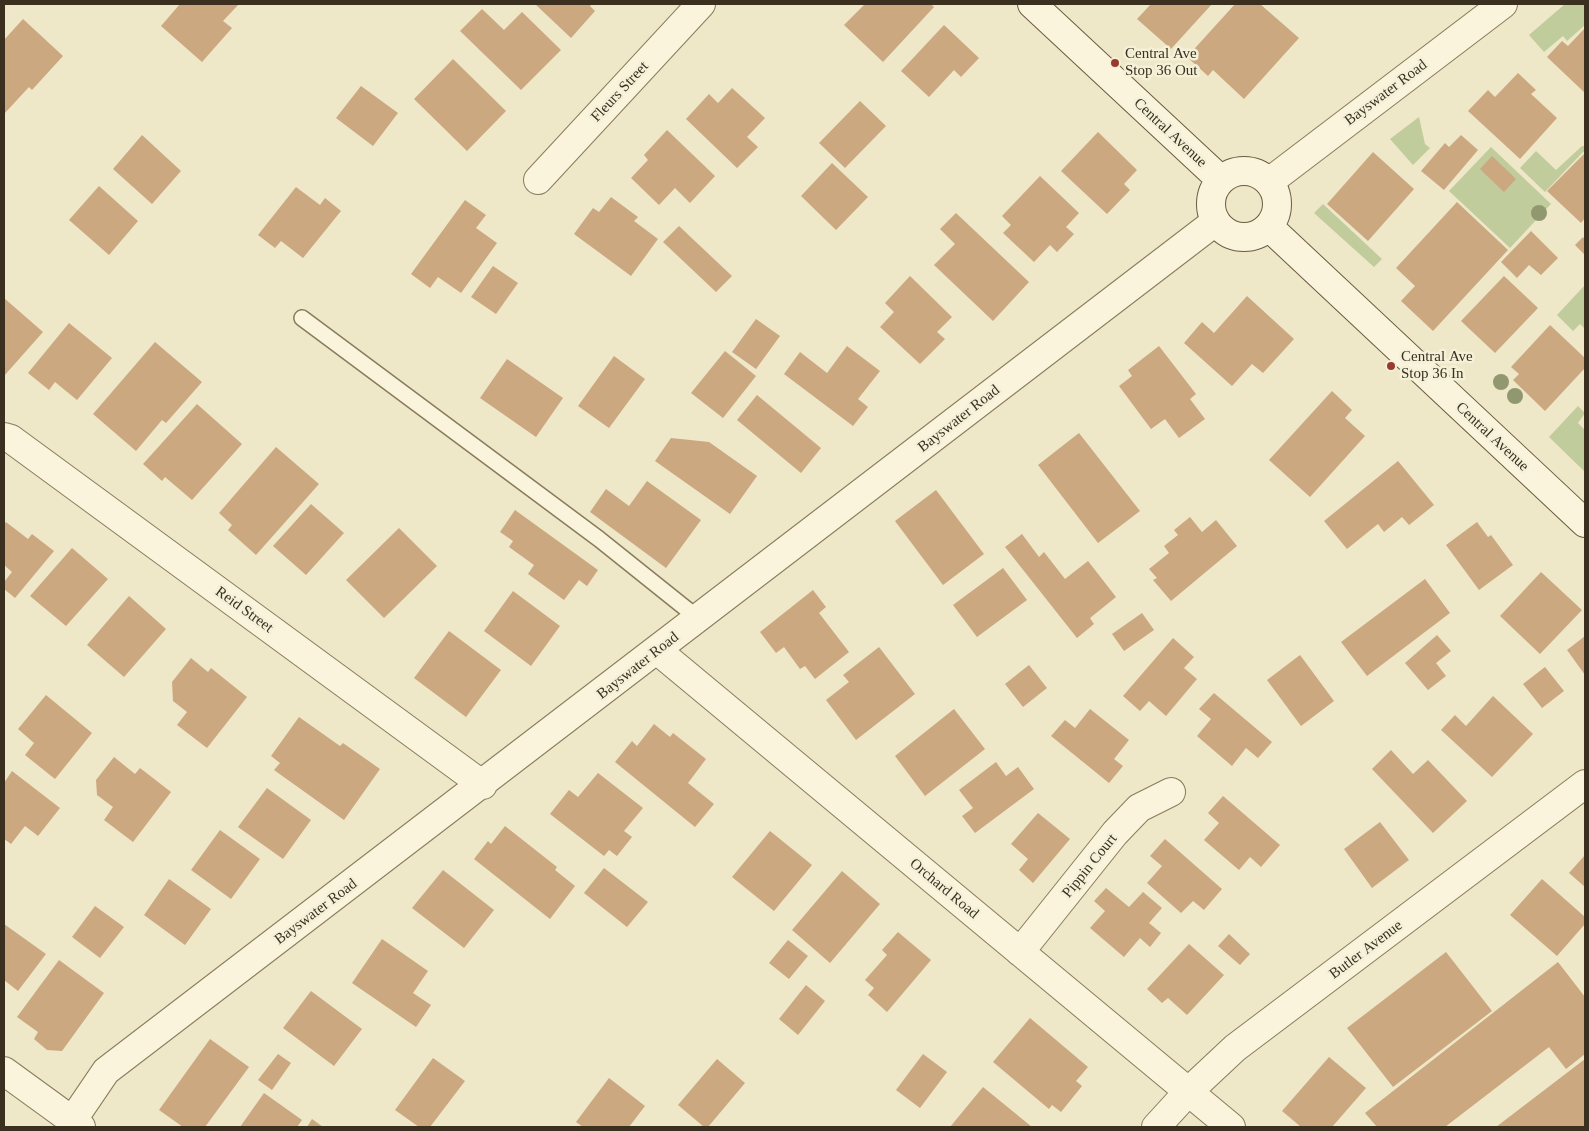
<!DOCTYPE html>
<style>
body{margin:0}
#map{position:relative;width:1589px;height:1131px;overflow:hidden;background:#eee7c8;font-family:Georgia,serif}
canvas{display:block}
.frame{position:absolute;inset:0;border:5px solid #3b3020;pointer-events:none}
</style>
<div id="map">
<canvas width="1589" height="1131"></canvas>
<div class="frame"></div>
</div>
<script>
const ctx = document.querySelector('canvas').getContext('2d');
ctx.lineJoin = 'round';
function paint(path, color) {
  ctx.fillStyle = color;
  ctx.fill(path, 'evenodd');
}
function shape(rows) {
  const path = new Path2D();
  for (const r of rows) {
    if (r.length === 3) {
      path.moveTo(r[0] + r[2], r[1]);
      path.arc(r[0], r[1], r[2], 0, 2 * Math.PI);
      continue;
    }
    path.moveTo(r[0], r[1]);
    for (let i = 2; i < r.length; i += 2) path.lineTo(r[i], r[i + 1]);
  }
  return path;
}
function trace(path, color, width, dash) {
  ctx.strokeStyle = color;
  ctx.lineWidth = width;
  ctx.lineCap = dash ? 'butt' : 'round';
  ctx.setLineDash(dash || []);
  ctx.stroke(path);
}
function write(font, color, halo, rows, align = 'center') {
  ctx.font = font + ' Georgia,serif';
  ctx.lineWidth = 5;
  ctx.setLineDash([]);
  ctx.textBaseline = 'middle';
  ctx.strokeStyle = halo;
  ctx.fillStyle = color;
  for (const [text, x, y, turn = 0] of rows) {
    ctx.save();
    ctx.translate(x, y);
    ctx.rotate((+turn || 0) * Math.PI / 180);
    ctx.textAlign = isNaN(turn) ? turn : align;
    if (halo) ctx.strokeText(text, 0, 0);
    ctx.fillText(text, 0, 0);
    ctx.restore();
  }
}
paint(shape([
 [1565,4,1585,4,1585,25,1567,41,1563,36,1544,52,1529,35],
 [1419,117,1425,144,1430,148,1413,165,1390,139],
 [1582,146,1585,146,1585,153,1583,152,1545,192,1520,168,1536,151,1556,170],
 [1491,147,1551,204,1510,248,1449,191],
 [1323,204,1382,259,1374,267,1314,213],
 [1585,285,1585,329,1580,324,1573,331,1557,315],
 [1578,406,1585,413,1578,423,1585,430,1585,472,1549,437]
]), '#c0cc9c');
paint(shape([
 [180,4,239,4,223,21,232,28,202,62,161,26],
 [535,4,592,4,590,6,595,11,571,38],
 [865,4,931,4,934,7,883,62,844,25],
 [1151,4,1212,4,1171,49,1137,19],
 [1235,4,1260,4,1299,38,1244,99,1213,70,1208,76,1187,57],
 [482,9,504,30,522,12,561,50,521,90,460,31],
 [23,19,63,56,32,90,29,87,4,114,4,40],
 [944,25,979,58,961,77,954,70,929,97,901,71],
 [1585,28,1585,93,1547,57,1562,41,1568,46],
 [453,59,506,111,467,151,414,99],
 [1518,73,1536,90,1531,94,1557,118,1520,159,1468,111,1488,90,1495,97],
 [361,86,398,113,373,146,336,118],
 [732,88,765,118,747,137,758,147,737,168,686,119,709,94,718,103],
 [860,101,886,126,845,168,819,143],
 [667,130,715,176,690,203,675,188,659,205,631,178,648,160,644,155],
 [1098,132,1137,170,1124,184,1130,190,1107,214,1061,171],
 [142,135,181,171,152,204,113,169],
 [1461,135,1478,150,1444,190,1421,171,1445,143,1449,147],
 [1373,152,1414,189,1368,241,1327,204],
 [1584,154,1585,218,1581,223,1547,191],
 [1492,156,1516,179,1504,192,1480,169],
 [832,163,868,197,836,230,801,196],
 [1040,176,1079,213,1066,227,1074,234,1057,252,1050,245,1034,262,1003,233,1011,225,1002,216],
 [99,186,138,221,109,255,69,220],
 [296,187,320,205,325,198,341,211,303,258,281,241,275,248,258,235],
 [611,197,638,217,634,221,658,239,631,276,574,234,593,208,599,212],
 [465,200,486,215,476,228,497,243,461,293,438,277,430,288,411,274],
 [1457,202,1508,250,1433,331,1401,301,1415,286,1396,268],
 [956,213,1029,282,993,321,934,265,955,244,940,229],
 [679,226,732,276,716,292,663,242],
 [1531,231,1558,258,1541,275,1529,265,1517,278,1501,262],
 [1583,237,1585,240,1585,255,1575,245],
 [493,266,518,283,496,314,471,297],
 [910,276,952,317,937,332,945,339,920,364,880,327,894,312,885,303],
 [1504,276,1538,308,1495,353,1461,321],
 [1247,296,1294,339,1263,373,1252,364,1232,386,1184,343,1202,322,1214,333],
 [4,298,43,332,4,376],
 [756,319,780,336,756,369,732,352],
 [69,323,112,358,77,400,55,382,49,390,28,373],
 [1550,325,1585,358,1585,368,1545,411,1513,380,1519,374,1511,367],
 [155,342,202,382,166,423,162,420,136,451,93,414],
 [847,346,880,371,858,399,868,407,853,426,784,374,800,352,827,373],
 [1159,346,1196,394,1190,399,1205,419,1179,438,1165,419,1151,429,1119,386,1132,376,1128,370],
 [725,351,756,376,723,418,691,393],
 [614,356,645,379,609,428,578,406],
 [507,359,563,398,536,437,480,398],
 [1332,391,1352,410,1345,418,1365,436,1310,497,1269,460],
 [757,395,821,448,801,473,737,420],
 [197,404,242,444,192,500,165,477,162,481,143,464],
 [1079,433,1140,511,1098,543,1038,465],
 [671,438,709,442,757,476,730,514,655,461],
 [276,447,319,484,256,555,228,530,232,525,219,513],
 [1398,461,1434,505,1409,525,1402,517,1384,532,1378,524,1347,549,1324,521],
 [647,481,701,520,666,568,590,512,606,489,629,506],
 [936,490,984,554,943,585,895,521],
 [311,504,344,533,306,575,273,546],
 [515,510,598,570,587,586,579,580,564,600,528,574,534,565,509,547,513,541,500,532],
 [1190,517,1202,532,1216,520,1237,546,1171,601,1153,580,1157,578,1149,569,1169,553,1164,546,1178,535,1174,530],
 [6,522,28,539,32,534,54,551,15,598,4,589,4,582,12,572,4,565,4,525],
 [1477,522,1488,537,1491,535,1513,565,1479,590,1446,545],
 [399,528,437,566,384,618,346,580],
 [1022,534,1039,557,1044,552,1065,579,1088,561,1116,597,1090,618,1094,624,1077,638,1005,547],
 [72,548,108,579,66,626,30,596],
 [1003,568,1027,600,977,637,953,605],
 [1541,572,1582,610,1540,654,1500,616],
 [1425,579,1450,613,1367,676,1341,642],
 [813,590,826,607,819,613,849,652,815,679,805,666,800,669,784,647,776,653,760,632],
 [513,591,560,626,531,666,484,631],
 [129,596,166,629,124,677,87,645],
 [1142,613,1154,630,1124,651,1112,634],
 [449,631,501,670,466,717,414,678],
 [1437,635,1451,651,1436,663,1446,676,1428,690,1405,663],
 [1585,636,1585,675,1567,650],
 [1173,638,1194,657,1184,668,1197,679,1166,716,1149,701,1140,711,1123,696],
 [879,647,915,694,856,740,826,700,849,682,843,675],
 [1300,655,1334,701,1301,726,1267,680],
 [191,658,208,672,211,668,247,697,207,748,177,725,187,712,173,701,172,682],
 [1029,665,1047,688,1023,707,1005,684],
 [1545,667,1564,691,1542,708,1523,684],
 [1214,693,1272,742,1258,758,1246,748,1232,766,1197,736,1211,719,1199,709],
 [46,695,92,733,55,779,25,755,34,743,18,729],
 [1493,696,1533,734,1492,777,1441,730,1455,715,1466,726],
 [954,709,985,749,925,796,895,756],
 [1090,709,1129,740,1114,759,1123,766,1109,783,1051,736,1065,720,1075,728],
 [299,717,340,746,343,743,380,769,344,820,274,770,280,763,271,756],
 [654,724,670,737,673,733,706,759,688,783,714,804,695,827,615,762,632,741,637,746],
 [1391,750,1413,774,1428,760,1467,801,1433,833,1372,769],
 [114,757,135,774,140,768,171,792,133,842,104,820,113,807,97,795,96,780],
 [996,762,1006,776,1018,767,1034,789,975,833,962,816,973,808,959,790],
 [12,771,60,808,38,836,25,826,11,844,4,839,4,783],
 [598,773,643,808,624,831,632,837,617,856,609,850,604,856,550,814,569,790,578,797],
 [267,788,311,820,283,859,238,827],
 [1223,796,1280,845,1261,867,1250,857,1239,870,1204,840,1219,823,1208,813],
 [1038,813,1070,839,1033,883,1019,870,1028,859,1011,844],
 [1380,822,1409,860,1372,888,1344,849],
 [505,826,557,867,555,870,575,886,550,919,474,859,488,841,491,844],
 [220,830,260,859,231,899,191,870],
 [770,831,812,865,774,911,732,877],
 [1165,839,1222,889,1204,910,1193,901,1181,913,1147,883,1162,866,1150,856],
 [1585,855,1585,887,1569,873],
 [604,868,648,902,627,927,584,893],
 [443,870,494,910,464,948,412,908],
 [842,871,880,904,830,963,792,930],
 [169,879,211,909,185,945,144,915],
 [1542,879,1585,917,1585,924,1557,956,1510,915],
 [1106,888,1129,907,1143,892,1162,908,1149,923,1161,933,1150,947,1140,938,1124,957,1090,928,1105,911,1094,901],
 [95,906,124,927,100,958,72,937],
 [4,924,46,954,18,991,4,980],
 [898,932,931,960,887,1012,868,995,874,988,865,980,887,955,882,950],
 [1229,934,1250,954,1240,965,1218,946],
 [382,939,428,971,413,993,431,1005,416,1027,352,983],
 [788,940,808,956,789,979,769,963],
 [1189,944,1224,975,1187,1015,1168,998,1162,1003,1147,989],
 [1446,952,1492,1011,1393,1087,1347,1028],
 [59,960,104,993,62,1051,47,1050,34,1039,38,1032,17,1017],
 [1558,962,1585,997,1585,1054,1566,1069,1549,1047,1445,1127,1377,1127,1365,1113],
 [806,985,825,1001,798,1035,779,1019],
 [311,991,362,1029,334,1066,283,1028],
 [1030,1018,1088,1067,1076,1081,1082,1086,1061,1112,1052,1105,1049,1109,993,1062],
 [210,1039,249,1067,205,1127,183,1127,159,1110],
 [278,1054,291,1063,272,1090,258,1080],
 [923,1054,947,1072,920,1108,896,1090],
 [1329,1057,1366,1088,1332,1127,1301,1127,1282,1111],
 [433,1058,465,1081,430,1127,419,1127,395,1110],
 [717,1059,745,1083,708,1127,704,1127,678,1105],
 [1585,1059,1585,1127,1496,1127],
 [609,1078,645,1106,629,1127,583,1127,576,1122],
 [983,1087,1032,1127,950,1127],
 [264,1093,302,1120,297,1127,240,1127],
 [312,1119,323,1127,307,1127]
]), '#cba87f');
const lane = shape([
 [302,318,599,539,699,619]
]);
const street = shape([
 [538,180,701,4],
 [1269,182,1503,4],
 [4,437,11,439,483,785],
 [658,651,1231,1127],
 [1020,952,1115,833,1139,808,1171,792],
 [4,1071,81,1127],
 [72,1121,106,1071,1215,222],
 [1156,1127,1188,1092,1235,1048,1585,784]
]);
const secondary = shape([
 [1032,4,1221,180],
 [1244,204,33],
 [1269,227,1585,523]
]);
trace(lane, '#8a7b5d', 18);
trace(street, '#8a7b5d', 30);
trace(secondary, '#6c5c40', 30);
trace(lane, '#f9f4db', 15);
trace(street, '#f9f4db', 28);
trace(secondary, '#f9f4db', 28);
ctx.fillStyle = '#91986f';
for (const [x, y] of [
 [1539,213],
 [1501,382],
 [1515,396]
]) {
  ctx.beginPath();
  ctx.arc(x, y, 8, 0, 2 * Math.PI);
  ctx.fill();
}
for (const [x, y, r, color] of [
 [1115,63,5,"#983b2e"],
 [1391,366,5,"#983b2e"]
]) {
  const dot = new Path2D();
  dot.arc(x, y, r, 0, 2 * Math.PI);
  ctx.fillStyle = color;
  ctx.fill(dot);
  trace(dot, '#f5f1d8', 2);
}
write('15px', '#3b3020', '#f5f1d8', [
 ["Central Ave",1125,54],
 ["Stop 36 Out",1125,71],
 ["Central Ave",1401,357],
 ["Stop 36 In",1401,374]
], 'left');
write('15px', '#3b3020', '#f5f1d8', [
 ["Fleurs Street",620,92,-47],
 ["Bayswater Road",1386,93,-37],
 ["Central Avenue",1170,133,43],
 ["Bayswater Road",959,419,-38],
 ["Central Avenue",1492,437,43],
 ["Reid Street",244,610,36],
 ["Bayswater Road",638,666,-38],
 ["Pippin Court",1090,866,-51],
 ["Orchard Road",944,889,40],
 ["Bayswater Road",316,912,-37],
 ["Butler Avenue",1366,950,-37]
]);
</script>
